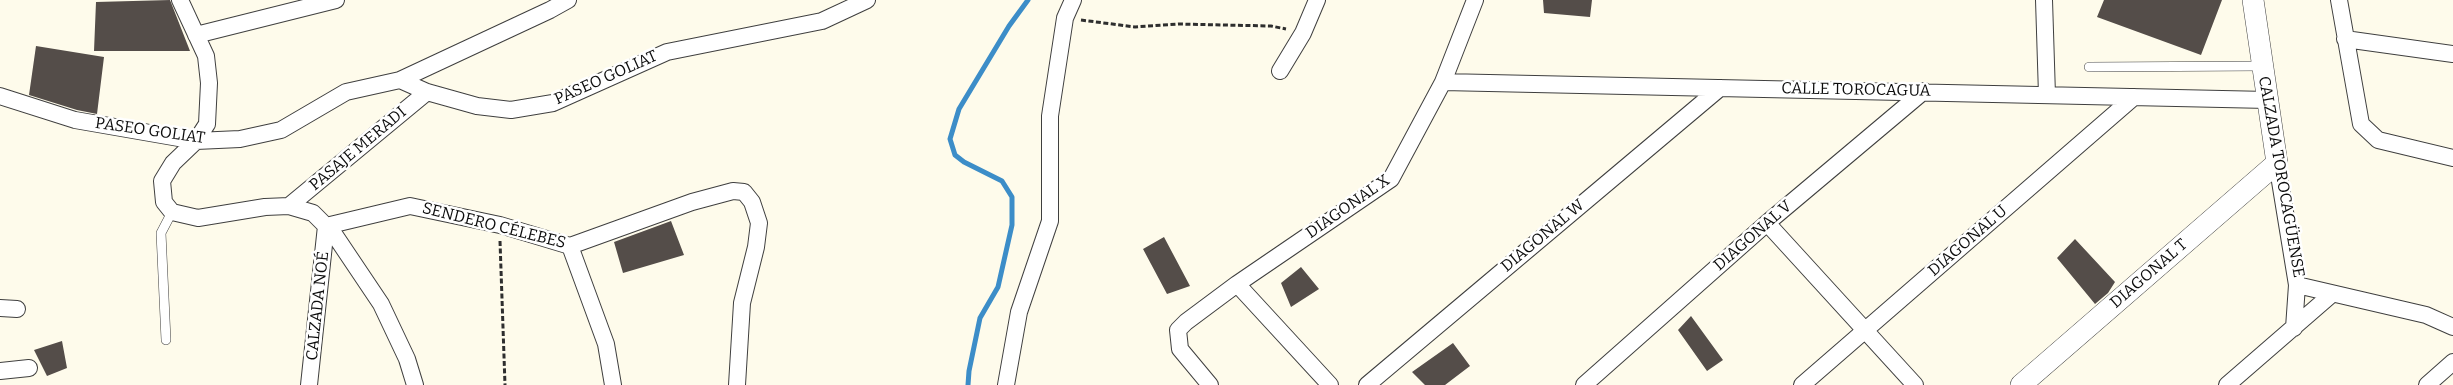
<!DOCTYPE html>
<meta charset="utf-8">
<style>
body{margin:0}
canvas{display:block;background:#fefbeb}
</style>
<canvas width="2453" height="385"></canvas>
<script>
const ctx = document.querySelector('canvas').getContext('2d');
ctx.lineJoin = 'round';
function shape(rows) {
  const path = new Path2D();
  for (const r of rows) {
    path.moveTo(r[0], r[1]);
    for (let i = 2; i < r.length; i += 2) path.lineTo(r[i], r[i + 1]);
  }
  return path;
}
function trace(path, color, width, dash) {
  ctx.strokeStyle = color;
  ctx.lineWidth = width;
  ctx.lineCap = dash ? 'butt' : 'round';
  ctx.setLineDash(dash || []);
  ctx.stroke(path);
}
function paint(path, color) {
  ctx.fillStyle = color;
  ctx.fill(path, 'evenodd');
}
function write(font, color, halo, rows, align = 'center') {
  ctx.font = font + ' Bitter,serif';
  ctx.lineWidth = 5;
  ctx.setLineDash([]);
  ctx.textBaseline = 'middle';
  ctx.strokeStyle = halo;
  ctx.fillStyle = color;
  for (const [text, x, y, turn = 0] of rows) {
    ctx.save();
    ctx.translate(x, y);
    ctx.rotate((+turn || 0) * Math.PI / 180);
    ctx.textAlign = isNaN(turn) ? turn : align;
    if (halo) ctx.strokeText(text, 0, 0);
    ctx.fillText(text, 0, 0);
    ctx.restore();
  }
}
trace(shape([
 [968,385,969,371,980,318,998,287,1012,225,1012,197,1002,181,964,162,955,155,950,139,959,109,1009,26,1028,0]
]), '#3c8dc8', 5);
paint(shape([
 [170,0,190,51,94,51,96,2],
 [1543,0,1592,0,1590,17,1544,13],
 [2104,0,2222,0,2201,55,2097,17],
 [36,46,104,57,97,114,77,110,29,95],
 [671,221,684,255,623,273,614,242],
 [1164,237,1190,286,1167,294,1143,249],
 [2075,239,2115,282,2108,293,2095,304,2057,258],
 [1301,267,1319,289,1291,307,1281,283],
 [1691,316,1723,360,1707,371,1678,330],
 [62,341,67,368,47,376,34,350],
 [1453,343,1470,366,1445,385,1425,385,1412,372]
]), '#544d49');
const service = shape([
 [2089,67,2262,66],
 [166,340,161,233,172,212]
]);
const minor = shape([
 [180,0,206,56,209,83,207,124,196,141,173,163,162,181,164,202,172,212,198,218,265,207,289,206,313,213,334,234,381,304,407,359,415,385],
 [2044,0,2047,95],
 [2339,0,2361,124,2378,140,2453,158],
 [196,35,336,0],
 [2345,39,2453,54],
 [1280,71,1303,33,1317,0],
 [400,80,550,10,568,0],
 [1443,82,2268,100],
 [0,96,75,120,196,141,240,139,281,130,346,92,400,80,427,92,477,106,511,110,553,103,667,52,822,21,867,0],
 [2277,163,2297,285,2426,315,2453,327],
 [289,206,427,92],
 [1767,223,1915,385],
 [570,246,606,344,613,385],
 [1237,284,1330,385],
 [0,308,17,309],
 [2294,328,2297,285],
 [0,371,29,368],
 [309,385,326,226,410,206,500,225,570,246,692,202,733,191,744,192,752,202,759,223,756,247,742,303,737,385],
 [1006,385,1019,312,1050,221,1050,116,1065,18,1073,0],
 [1210,385,1180,349,1178,330,1186,322,1237,284,1391,179,1443,82,1475,0],
 [1367,385,1720,88],
 [1584,385,1767,223,1924,91],
 [1802,385,2134,97],
 [2227,385,2332,294],
 [2427,385,2453,362]
]);
const tertiary = shape([
 [2021,385,2277,163,2253,0]
]);
trace(service, '#3f3f3f', 10);
trace(minor, '#3f3f3f', 18);
trace(tertiary, '#3f3f3f', 22);
trace(shape([
 [1081,20,1135,27,1178,24,1271,26,1286,29],
 [500,241,505,385]
]), '#2e2e2e', 3, [5, 2.5]);
trace(service, '#fff', 9);
trace(minor, '#fff', 16);
trace(tertiary, '#fff', 21);
write('16px', '#0c0c0c', '#fff', [
 ["PASEO GOLIAT",606,78,-24],
 ["CALLE TOROCAGUA",1856,90,1],
 ["PASEO GOLIAT",150,131,8],
 ["PASAJE MERADI",358,149,-40],
 ["CALZADA TOROCAGÜENSE",2281,177,80],
 ["DIAGONAL X",1348,207,-35],
 ["SENDERO CÉLEBES",494,226,14],
 ["DIAGONAL W",1543,236,-40],
 ["DIAGONAL V",1753,236,-41],
 ["DIAGONAL U",1968,241,-41],
 ["DIAGONAL T",2149,274,-41],
 ["CALZADA NOÉ",318,306,-84]
]);
</script>
